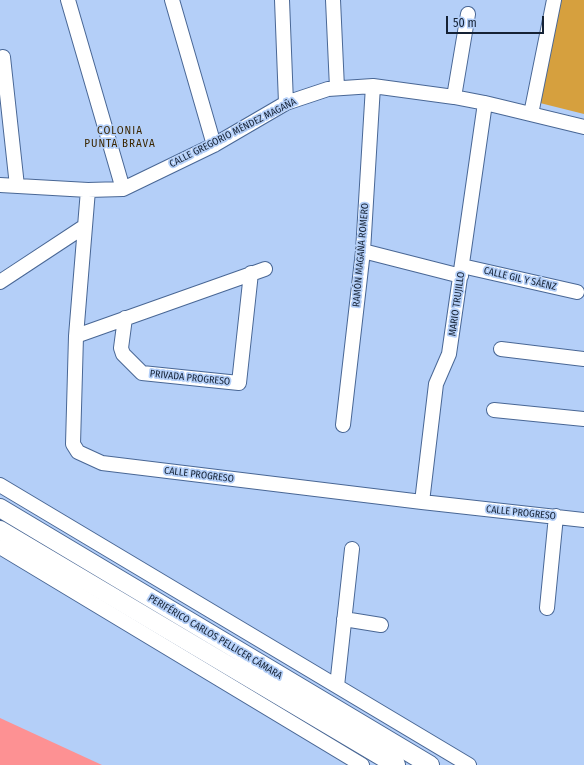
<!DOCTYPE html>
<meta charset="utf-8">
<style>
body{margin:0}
#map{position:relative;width:584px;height:765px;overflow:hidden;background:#b4cff8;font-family:"Fira Sans Condensed",sans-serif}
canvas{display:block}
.scale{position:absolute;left:446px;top:16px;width:98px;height:18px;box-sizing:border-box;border:2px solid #152235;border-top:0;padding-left:5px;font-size:12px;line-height:14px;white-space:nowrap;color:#152235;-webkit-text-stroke:3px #b4cff8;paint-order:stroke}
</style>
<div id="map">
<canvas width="584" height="765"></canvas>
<div class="scale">50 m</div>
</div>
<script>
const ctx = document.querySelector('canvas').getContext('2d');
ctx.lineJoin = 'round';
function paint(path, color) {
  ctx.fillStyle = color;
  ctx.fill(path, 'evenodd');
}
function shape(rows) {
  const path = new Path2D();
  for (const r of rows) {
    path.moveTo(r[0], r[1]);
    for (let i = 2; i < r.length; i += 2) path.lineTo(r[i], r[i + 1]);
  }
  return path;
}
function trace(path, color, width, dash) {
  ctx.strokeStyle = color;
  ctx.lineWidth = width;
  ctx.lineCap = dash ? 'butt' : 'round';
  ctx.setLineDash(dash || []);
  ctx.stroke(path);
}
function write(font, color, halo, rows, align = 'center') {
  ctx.font = font + ' "Fira Sans Condensed",sans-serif';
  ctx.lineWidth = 3.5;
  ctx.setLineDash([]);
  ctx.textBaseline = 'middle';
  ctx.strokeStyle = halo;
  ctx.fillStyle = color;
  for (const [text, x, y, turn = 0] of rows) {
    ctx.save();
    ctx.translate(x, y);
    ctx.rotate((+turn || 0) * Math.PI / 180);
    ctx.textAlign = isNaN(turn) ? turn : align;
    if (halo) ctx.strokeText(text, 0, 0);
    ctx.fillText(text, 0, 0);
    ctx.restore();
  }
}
paint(shape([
 [559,0,584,0,584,114,536,102]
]), '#d6a03e');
paint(shape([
 [0,718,102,765,0,765]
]), '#fd9193');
const minor = shape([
 [68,0,123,189],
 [172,0,214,145],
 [282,0,286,103],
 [333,0,337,88],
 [3,57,17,186],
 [454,97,468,14],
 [531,114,554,0],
 [0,185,88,190,123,189,214,145,286,103,328,89,373,86,454,97,485,103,584,127],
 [88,190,76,336,73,444,78,452,102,463,422,502,584,520],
 [363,251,461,276],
 [462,266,577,292],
 [0,282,85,226],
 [125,318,121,348,123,354,142,373,239,383,251,273],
 [76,336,265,269],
 [501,349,584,359],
 [494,410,584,419],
 [343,425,363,251,373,86],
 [0,485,469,765],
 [422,502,436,384,449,354,485,103],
 [0,547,362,765],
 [547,608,556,516],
 [344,619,381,625],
 [337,686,352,549]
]);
const major = shape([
 [0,508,430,765],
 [0,530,396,765]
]);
trace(minor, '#496795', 16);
trace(major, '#496795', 20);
trace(minor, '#fff', 14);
trace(major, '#fff', 18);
write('10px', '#152235', '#b4cff8', [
 ["CALLE GREGORIO MÉNDEZ MAGAÑA",233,133,-27],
 ["RAMÓN MAGAÑA ROMERO",361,255,-85],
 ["CALLE GIL Y SÁENZ",520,279,13],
 ["MARIO TRUJILLO",457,304,-82],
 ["PRIVADA PROGRESO",190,378,6],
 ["CALLE PROGRESO",199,475,7],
 ["CALLE PROGRESO",521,513,6],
 ["PERIFÉRICO CARLOS PELLICER CÁMARA",215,637,31]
]);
ctx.letterSpacing = '1px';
write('11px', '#3a2600', '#b4cff8', [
 ["COLONIA",120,131],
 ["PUNTA BRAVA",120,144]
]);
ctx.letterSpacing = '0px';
</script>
